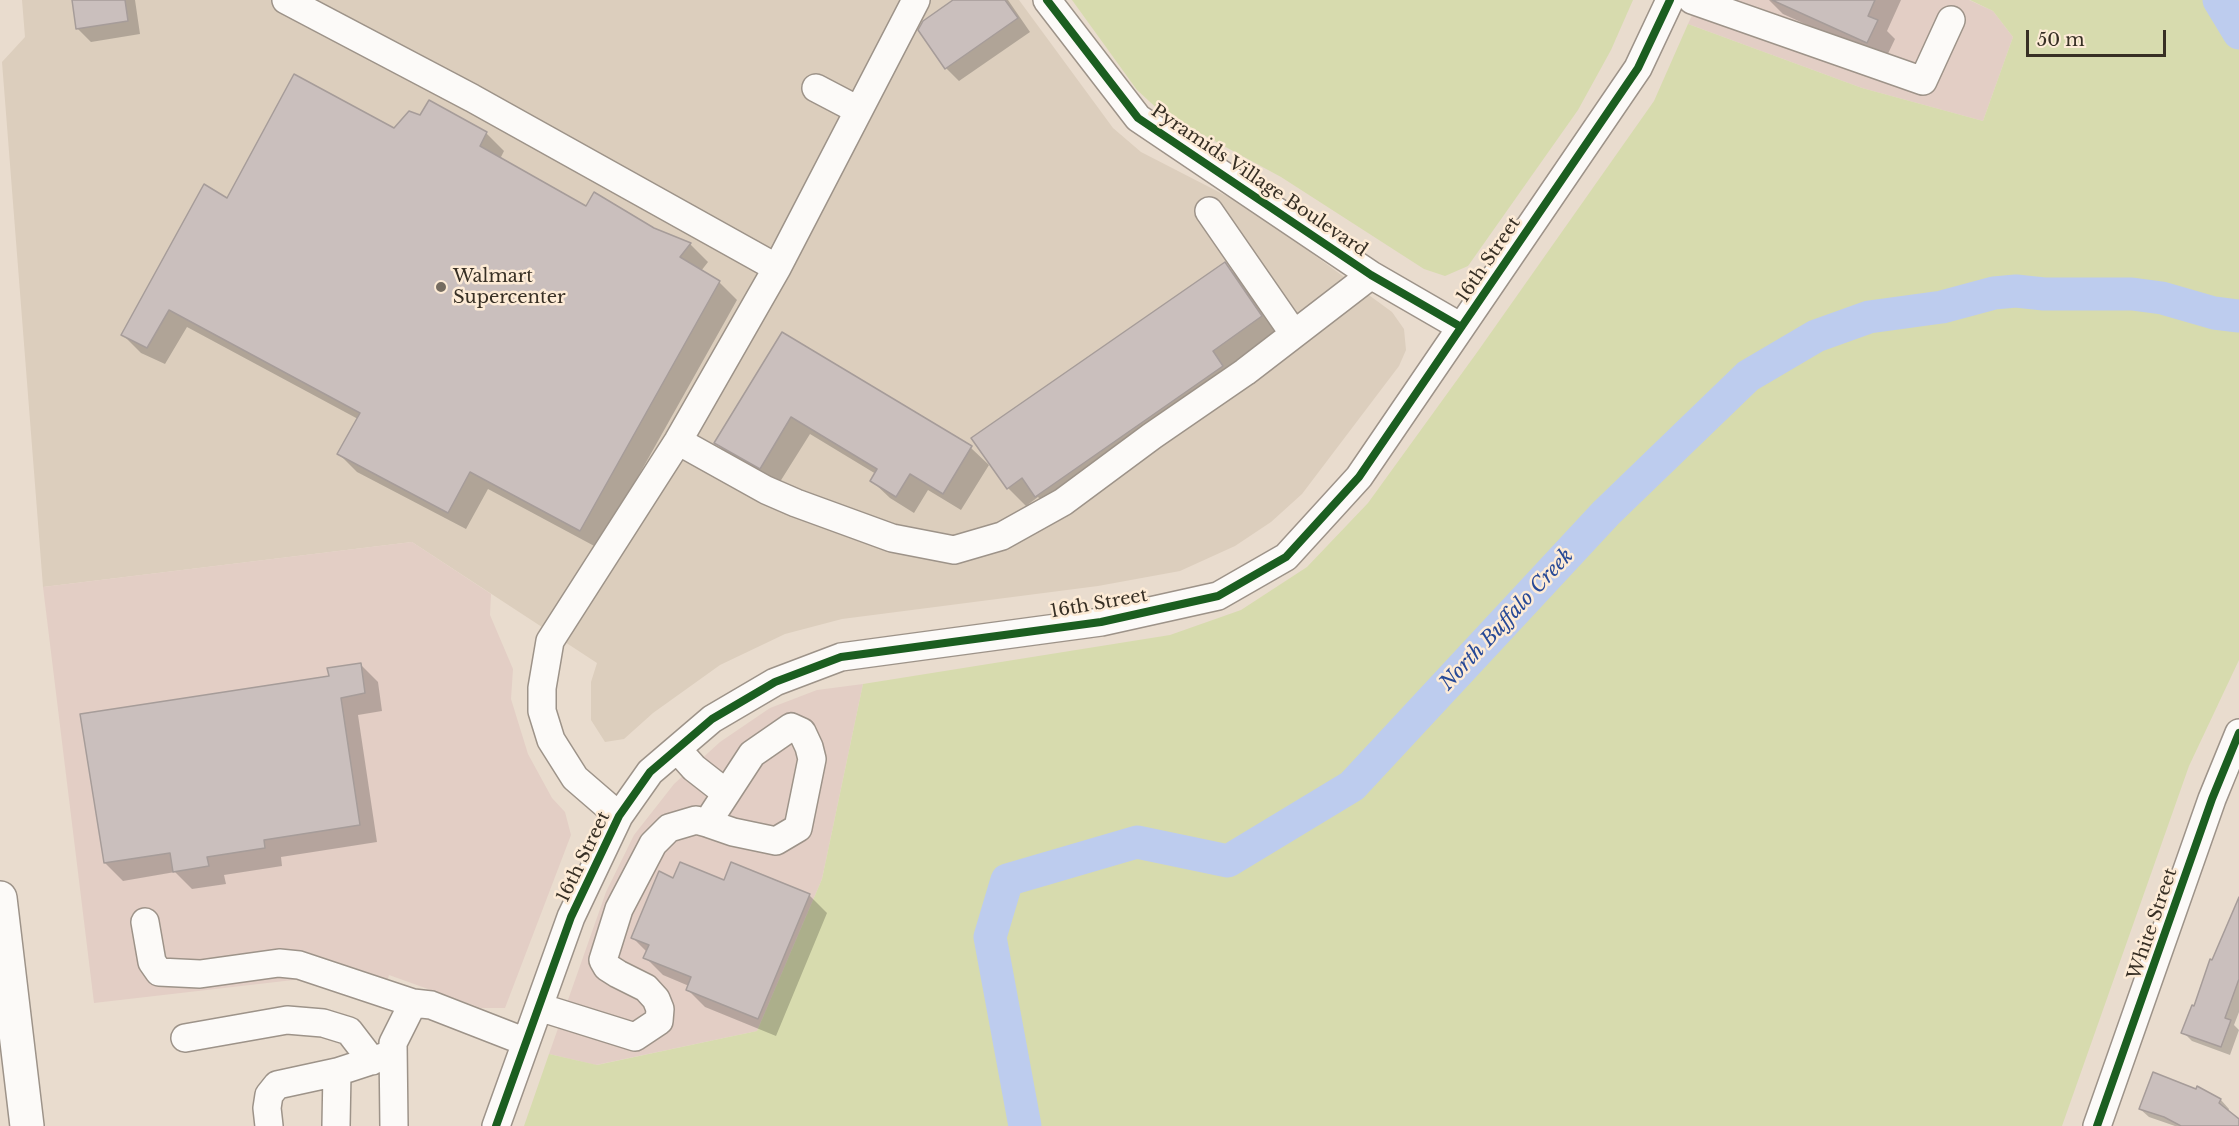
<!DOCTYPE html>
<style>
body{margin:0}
#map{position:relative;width:2239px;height:1126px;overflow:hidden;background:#e9dcce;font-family:"Libre Baskerville",serif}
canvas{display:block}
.scale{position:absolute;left:2026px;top:30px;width:140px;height:27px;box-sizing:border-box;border:3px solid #372f24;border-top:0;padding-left:8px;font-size:18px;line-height:21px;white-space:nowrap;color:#372f24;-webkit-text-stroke:4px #fdebd6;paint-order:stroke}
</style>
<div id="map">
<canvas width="2239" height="1126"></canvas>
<div class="scale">50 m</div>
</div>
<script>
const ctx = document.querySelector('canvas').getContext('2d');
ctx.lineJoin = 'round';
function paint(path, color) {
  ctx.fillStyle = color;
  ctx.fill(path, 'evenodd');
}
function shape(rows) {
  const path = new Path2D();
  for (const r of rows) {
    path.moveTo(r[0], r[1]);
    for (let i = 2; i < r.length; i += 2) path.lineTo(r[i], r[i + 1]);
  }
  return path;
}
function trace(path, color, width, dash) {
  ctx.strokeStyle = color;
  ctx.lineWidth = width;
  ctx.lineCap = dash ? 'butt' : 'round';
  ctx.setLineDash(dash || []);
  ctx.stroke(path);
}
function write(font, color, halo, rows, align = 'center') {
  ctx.font = font + ' "Libre Baskerville",serif';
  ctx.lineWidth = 5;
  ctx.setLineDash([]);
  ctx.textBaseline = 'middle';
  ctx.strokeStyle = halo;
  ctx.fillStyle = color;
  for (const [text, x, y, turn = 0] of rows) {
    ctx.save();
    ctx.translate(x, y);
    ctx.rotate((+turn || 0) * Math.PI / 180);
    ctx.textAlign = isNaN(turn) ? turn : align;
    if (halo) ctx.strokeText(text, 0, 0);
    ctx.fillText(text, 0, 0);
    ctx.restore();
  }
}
paint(shape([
 [22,0,1019,0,1113,128,1141,152,1250,208,1392,312,1404,329,1406,350,1399,366,1302,494,1271,522,1235,546,1180,571,1098,586,842,619,785,634,720,665,653,713,624,739,605,742,591,720,591,682,597,663,412,542,43,587,2,62,25,37]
]), '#dccebd');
paint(shape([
 [1699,0,1969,0,1993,11,2013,37,1983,121,1862,88,1688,24],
 [412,542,491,594,490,615,513,669,511,699,528,754,552,798,565,812,571,835,505,1008,481,1008,389,975,381,1007,302,979,94,1003,43,587],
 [863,684,822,879,757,1031,596,1065,549,1054,606,892,634,835,674,784,720,742,770,708,817,690]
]), '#e3cec5');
paint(shape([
 [1072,0,1633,0,1611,50,1578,110,1468,266,1445,276,1424,269,1281,177,1161,112,1137,90],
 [1970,0,2239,0,2239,660,2189,766,2062,1126,524,1126,549,1054,597,1065,757,1031,822,879,863,684,1170,635,1241,610,1307,567,1368,503,1478,351,1654,101,1688,24,1862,88,1983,121,2013,37,1993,11]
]), '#d7dbae');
paint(shape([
 [73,0,135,0,140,34,91,42,77,28],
 [956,0,1008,0,1030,32,959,81,946,68],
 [1769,0,1901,0,1887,31,1895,39,1885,60,1783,14],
 [395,130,486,133,504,151,500,159,586,208,654,229,690,244,708,262,701,271,719,282,737,300,598,548,488,489,466,529,357,472,339,454,358,419,187,327,165,364,141,353,123,335,228,200],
 [1225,264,1242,281,1279,334,1054,513,1038,497,1026,506,1008,488],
 [782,334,971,448,989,465,961,510,928,490,914,513,890,498,872,481,876,474,810,434,778,485,734,461,716,443],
 [360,664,378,682,382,711,358,715,377,842,281,857,282,866,224,875,226,884,192,889,175,872,123,881,105,863,331,677],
 [674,880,725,882,809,895,827,913,776,1036,705,1007,687,989,689,986,663,975,645,957,647,952,633,938],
 [2239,900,2239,1012,2234,1025,2239,1030,2230,1055,2192,1041,2183,1032],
 [2197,1088,2221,1100,2229,1109,2228,1112,2239,1120,2239,1126,2175,1126,2149,1117,2140,1109]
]), '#0003');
trace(shape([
 [2219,0,2239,33],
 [1025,1126,990,937,1007,880,1137,842,1228,861,1352,786,1606,513,1748,376,1816,336,1869,317,1942,307,1994,293,2016,291,2044,294,2132,294,2162,298,2214,313,2239,316]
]), '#bdccee', 33);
const building = shape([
 [72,0,125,0,128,21,76,29,72,0],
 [953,0,1005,0,1018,18,945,69,918,30,923,21,953,0],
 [1772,0,1875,0,1868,16,1878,20,1867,43,1772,0],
 [294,74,394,128,409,111,420,115,429,100,487,132,480,146,586,206,594,192,654,228,691,243,680,257,720,281,580,531,470,472,448,513,337,454,360,413,169,310,147,348,121,335,204,184,227,198,294,74],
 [1225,262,1262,316,1213,351,1223,366,1035,497,1022,478,1007,489,971,438,1225,262],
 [782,332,972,446,943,494,910,474,896,497,870,481,877,469,791,417,760,469,714,443,782,332],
 [361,663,365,693,341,698,360,825,264,840,265,848,207,857,209,866,173,872,170,853,104,863,80,714,329,676,327,668,361,663],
 [680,862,724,880,731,862,810,894,758,1019,686,990,691,977,643,958,649,945,631,938,659,871,673,878,680,862],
 [2239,897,2239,979,2225,1018,2231,1020,2221,1047,2181,1033,2192,1005,2194,1006,2210,959,2212,960,2239,897],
 [2153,1072,2196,1089,2197,1086,2221,1099,2219,1103,2239,1119,2239,1126,2181,1126,2164,1117,2139,1109,2153,1072]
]);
paint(building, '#cabfbd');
trace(building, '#a69c99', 1.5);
const minor = shape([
 [286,0,472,98,777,268],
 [1047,0,1138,118,1371,275,1461,327],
 [1692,0,1923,81,1951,20],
 [816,88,858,110],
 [1209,211,1294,334],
 [678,441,766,490,796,503,892,538,954,550,1002,536,1063,502,1152,436,1245,372,1371,275],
 [677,749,694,768,726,793],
 [619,816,575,778,551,740,542,711,542,688,550,641,678,441,777,268,916,0],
 [145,922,152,962,159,972,200,974,279,963,299,965,413,1003],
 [539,1007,635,1037,659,1021,660,1009,656,999,646,988,618,974,607,967,603,960,619,909,653,844,669,828,696,820,707,823,733,832,776,841,798,828,812,759,809,747,802,732,791,727,752,754,707,823],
 [185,1038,287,1020,323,1023,349,1031,372,1061],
 [269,1126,267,1108,269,1095,277,1085,337,1072],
 [336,1126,337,1072,389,1055],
 [394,1126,393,1043,413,1003,431,1005,526,1042],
 [496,1126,571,917,619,816,650,772,712,719,775,682,841,657,1101,622,1218,596,1286,557,1359,477,1638,68,1670,0],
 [2097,1126,2212,799,2239,733]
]);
const highway = shape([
 [0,898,27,1126]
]);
trace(minor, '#9d9389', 30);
trace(highway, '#9d9389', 36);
trace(minor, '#fcfaf8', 27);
trace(highway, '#fcfaf8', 33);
trace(shape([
 [1047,0,1138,118,1371,275,1461,327],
 [496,1126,571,917,619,816,650,772,712,719,775,682,841,657,1101,622,1218,596,1286,557,1359,477,1638,68,1670,0],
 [2097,1126,2212,799,2239,733]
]), '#1b5e20', 8);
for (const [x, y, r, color] of [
 [441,287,6,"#756c60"]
]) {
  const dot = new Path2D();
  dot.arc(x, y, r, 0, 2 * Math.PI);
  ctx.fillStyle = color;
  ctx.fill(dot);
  trace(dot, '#fdebd6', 2);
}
write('18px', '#372f24', '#fdebd6', [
 ["Pyramids Village Boulevard",1259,181,34],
 ["16th Street",1489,260,-56],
 ["16th Street",1099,604,-10],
 ["16th Street",584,857,-64],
 ["White Street",2153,924,-71]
]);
write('18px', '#372f24', '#fdebd6', [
 ["Walmart",453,277],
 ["Supercenter",453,298]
], 'left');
write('italic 20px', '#274996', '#fdebd6', [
 ["North Buffalo Creek",1507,620,-47]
]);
</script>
